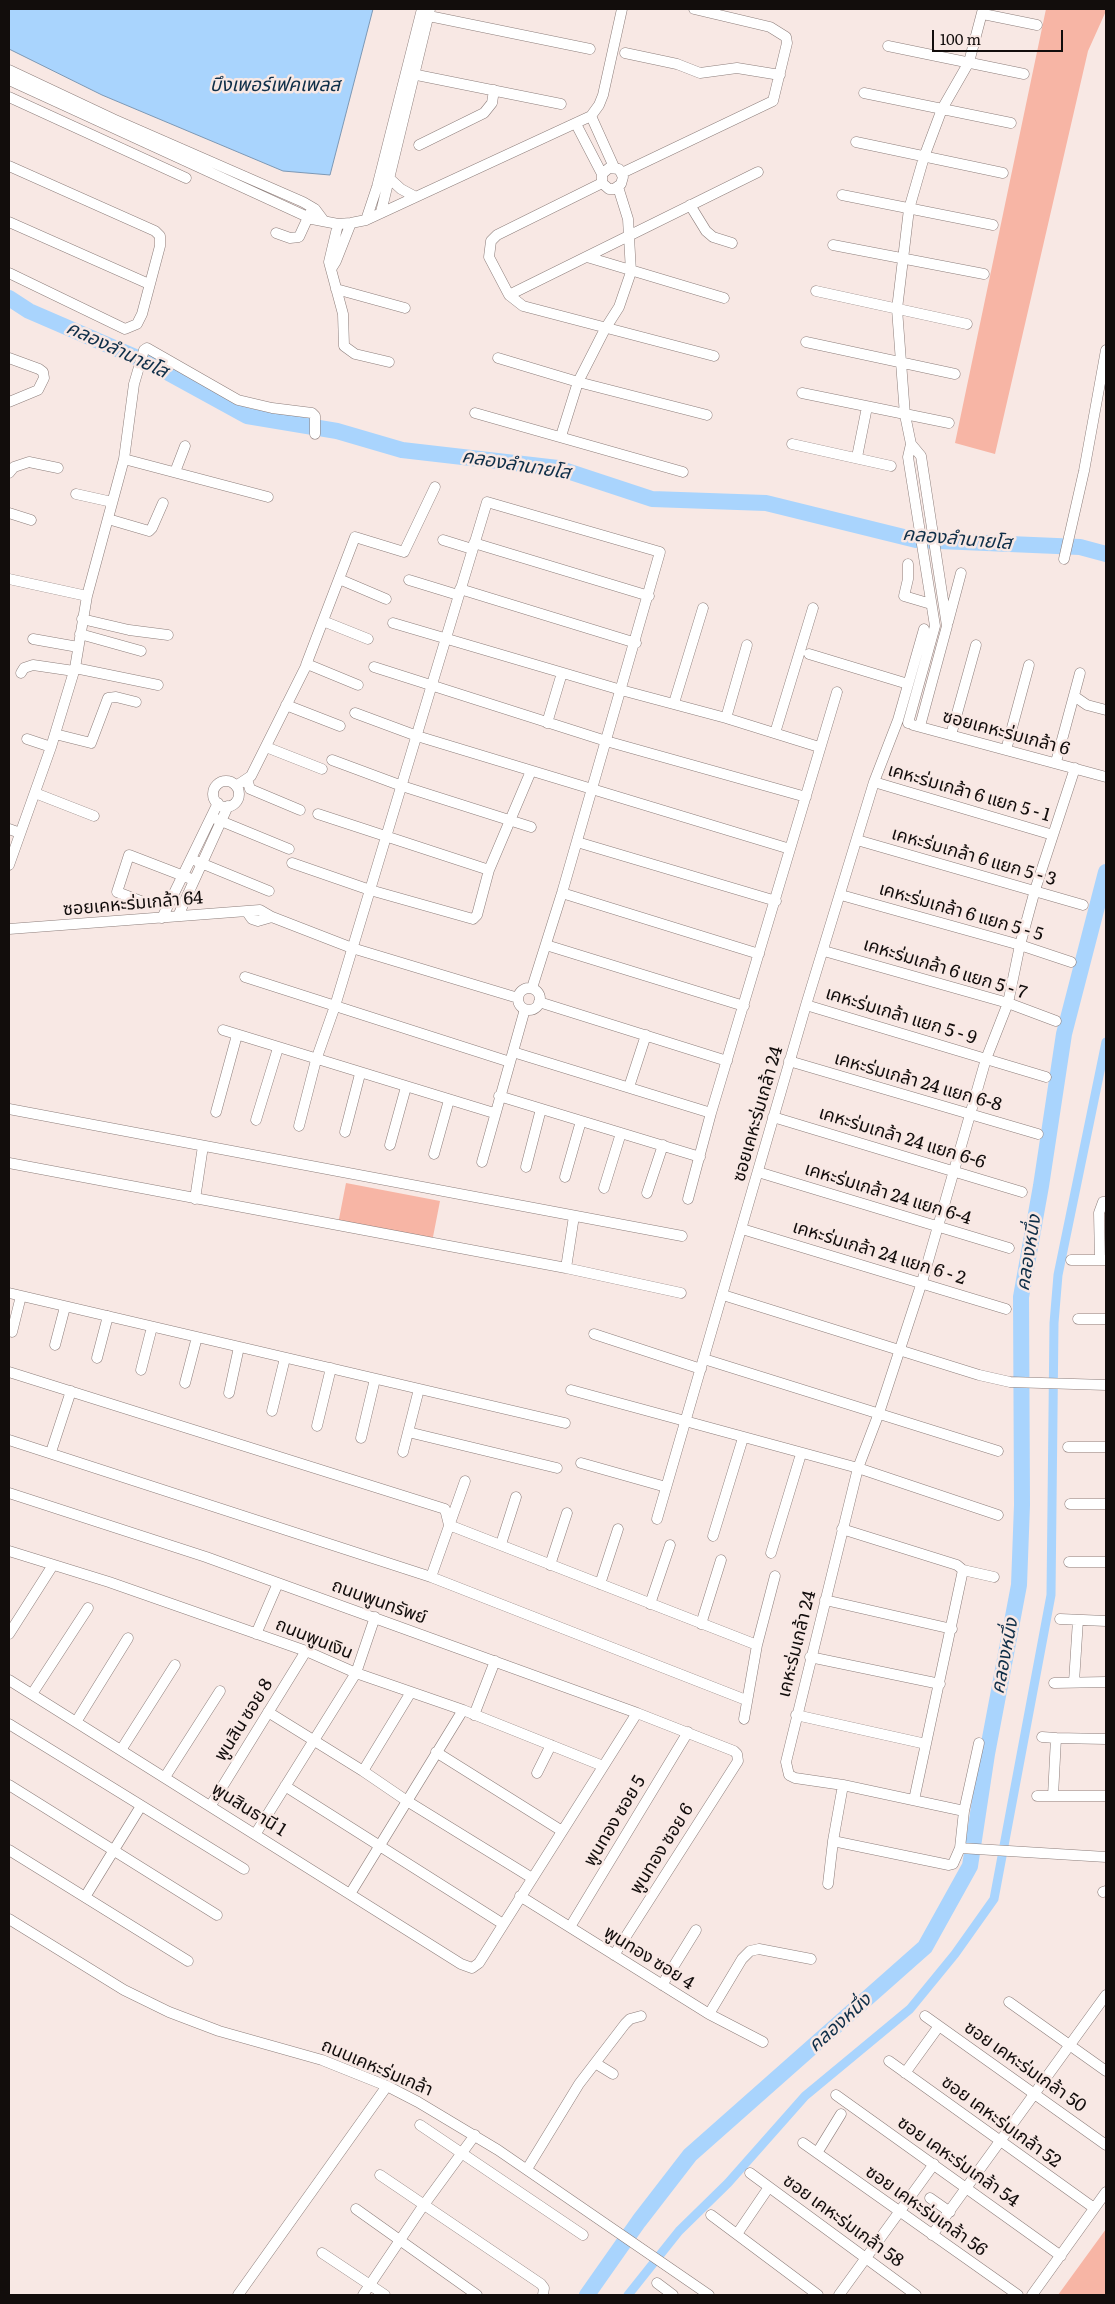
<!DOCTYPE html>
<meta charset="utf-8">
<style>
body{margin:0}
#map{position:relative;width:1115px;height:2304px;overflow:hidden;background:#f8e8e4;font-family:Literata,serif}
canvas{display:block}
.frame{position:absolute;inset:0;border:10px solid #120d0c;pointer-events:none}
.scale{position:absolute;left:932px;top:30px;width:131px;height:22px;box-sizing:border-box;border:2px solid #120d0c;border-top:0;padding-left:6px;font-size:15px;line-height:18px;white-space:nowrap;color:#120d0c;-webkit-text-stroke:4px #f8e8e4;paint-order:stroke}
</style>
<div id="map">
<canvas width="1115" height="2304"></canvas>
<div class="frame"></div>
<div class="scale">100 m</div>
</div>
<script>
const ctx = document.querySelector('canvas').getContext('2d');
ctx.lineJoin = 'round';
function paint(path, color) {
  ctx.fillStyle = color;
  ctx.fill(path, 'evenodd');
}
function shape(rows) {
  const path = new Path2D();
  for (const r of rows) {
    if (r.length === 3) {
      path.moveTo(r[0] + r[2], r[1]);
      path.arc(r[0], r[1], r[2], 0, 2 * Math.PI);
      continue;
    }
    path.moveTo(r[0], r[1]);
    for (let i = 2; i < r.length; i += 2) path.lineTo(r[i], r[i + 1]);
  }
  return path;
}
function trace(path, color, width, dash) {
  ctx.strokeStyle = color;
  ctx.lineWidth = width;
  ctx.lineCap = dash ? 'butt' : 'round';
  ctx.setLineDash(dash || []);
  ctx.stroke(path);
}
function write(font, color, halo, rows, align = 'center') {
  ctx.font = font + ' Literata,"Noto Sans Thai",serif';
  ctx.lineWidth = 5;
  ctx.setLineDash([]);
  ctx.textBaseline = 'middle';
  ctx.strokeStyle = halo;
  ctx.fillStyle = color;
  for (const [text, x, y, turn = 0] of rows) {
    ctx.save();
    ctx.translate(x, y);
    ctx.rotate((+turn || 0) * Math.PI / 180);
    ctx.textAlign = isNaN(turn) ? turn : align;
    if (halo) ctx.strokeText(text, 0, 0);
    ctx.fillText(text, 0, 0);
    ctx.restore();
  }
}
paint(shape([
 [1046,9,1106,9,1106,11,1088,51,995,454,955,443],
 [346,1183,440,1201,432,1242,338,1224],
 [1106,2229,1106,2295,1058,2295]
]), '#f7b5a5');
const water = shape([
 [9,9,373,9,330,175,283,171,102,95,9,49,9,9]
]);
paint(water, '#a9d4fd');
trace(water, '#7c98b5', 1);
trace(shape([
 [628,2295,679,2231,728,2183,805,2096,910,2009,955,1954,994,1899,1051,1595,1054,1323,1058,1275,1106,1042]
]), '#a9d4fd', 9);
trace(shape([
 [9,298,29,311,154,365,247,416,337,431,402,450,558,468,652,499,766,503,916,540,1080,547,1106,554],
 [587,2295,639,2221,690,2155,925,1947,970,1866,987,1754,1019,1585,1022,1505,1021,1297,1041,1186,1064,1034,1106,872]
]), '#a9d4fd', 16);
const minor = shape([
 [983,14,1037,25],
 [424,15,590,49],
 [888,46,1024,74],
 [625,53,677,64,700,73,737,68,780,75],
 [9,70,113,119,303,202,315,209,324,221],
 [407,73,561,104],
 [9,80,312,219,338,224,351,223,366,220,591,116,599,105,603,95,622,9],
 [864,93,1011,123],
 [9,97,186,178],
 [591,116,614,167],
 [576,124,602,174,602,183,609,189,614,189,621,184,623,177,619,169,609,168,602,174],
 [856,142,1003,173],
 [419,145,484,113,492,103,494,90],
 [9,166,155,231,160,236,160,246,142,314,137,324,125,329,9,273],
 [622,173,773,101,787,43,786,37,770,27,694,9],
 [389,178,401,189,414,196],
 [602,183,497,235,491,241,489,257,509,295,523,306,714,356],
 [842,195,993,225],
 [690,205,706,231,713,237,732,243],
 [381,212,430,9],
 [366,220,377,187,422,9],
 [9,222,149,284],
 [338,224,329,262,343,314,344,346,355,354,389,362],
 [276,233,290,238,299,237,310,213],
 [833,245,984,274],
 [587,257,724,298],
 [331,269,336,261,351,223],
 [336,289,405,308],
 [816,291,967,324],
 [509,295,758,172],
 [806,342,955,374],
 [9,358,39,369,43,372,44,378,38,390,9,402],
 [498,358,578,382,707,415],
 [802,393,949,423],
 [475,413,683,472],
 [561,436,578,382,605,329,619,307,631,272,628,219,618,187],
 [792,444,891,466],
 [857,457,867,407],
 [124,459,268,497],
 [175,472,185,446],
 [9,473,14,467,29,462,58,468],
 [76,494,112,502],
 [9,513,31,520],
 [108,519,149,531,152,528,163,503],
 [443,540,472,549],
 [474,543,649,596],
 [1064,559,1084,471,1106,350],
 [908,564,908,579,904,596,931,604],
 [9,579,87,596],
 [339,579,386,599],
 [409,580,458,595],
 [460,589,636,643],
 [82,619,129,630,168,635],
 [323,621,368,639],
 [948,622,961,573],
 [393,623,621,690,726,718,819,747],
 [80,634,141,651],
 [33,639,78,647],
 [809,654,908,684],
 [306,665,355,537,404,552,435,487],
 [374,667,606,741,806,797],
 [75,668,158,685],
 [21,673,24,668,33,665,74,671],
 [1074,696,1087,705,1106,710],
 [674,703,703,608],
 [286,705,340,726],
 [355,713,417,736,790,849],
 [726,718,747,645],
 [547,723,562,673],
 [908,723,935,626,908,457,911,444],
 [913,725,1106,777],
 [920,726,947,626,921,456,911,444,905,415,897,309,909,209,924,157,942,109,969,62,983,9],
 [775,733,813,608],
 [55,734,91,743,108,698,116,697,136,702],
 [951,735,976,645],
 [27,739,51,747],
 [266,747,322,769],
 [1006,750,1029,665],
 [332,760,402,786,531,827],
 [1056,762,1080,673],
 [247,779,250,789,300,810],
 [226,794,13],
 [874,782,1053,835],
 [236,786,251,776,307,664,358,685],
 [35,793,94,816],
 [318,814,489,870],
 [216,819,289,849],
 [9,829,20,833],
 [857,840,1083,905],
 [577,842,776,901],
 [196,861,269,891],
 [292,863,370,890,473,919,477,915,489,870,531,771],
 [9,865,51,747,75,668,87,596,124,459,134,384,144,350,147,348,238,400,272,408,312,413,315,416,315,434],
 [562,893,759,954],
 [841,895,1020,945,1071,962],
 [143,902,117,892,129,855,194,880],
 [247,912,252,919,258,921,272,917],
 [178,916,228,806],
 [162,918,218,803],
 [9,929,260,910,272,917,352,948,518,998],
 [546,945,744,1006],
 [824,951,1008,1003,1056,1021],
 [245,977,510,1062],
 [529,999,11],
 [539,1002,727,1061],
 [806,1005,1046,1077],
 [223,1030,494,1113],
 [513,1052,711,1113],
 [789,1061,1038,1134],
 [629,1087,646,1035],
 [499,1096,700,1157],
 [9,1109,682,1236],
 [216,1112,237,1035],
 [773,1117,1022,1192],
 [256,1120,278,1048],
 [299,1126,316,1060,335,1006,487,502,660,552,562,893,532,988],
 [345,1132,360,1074],
 [390,1145,406,1087],
 [434,1154,449,1100],
 [482,1162,525,1009],
 [9,1163,566,1268,681,1293],
 [526,1167,541,1109],
 [758,1172,1009,1248],
 [565,1177,581,1121],
 [604,1188,621,1133],
 [647,1193,663,1145],
 [195,1199,203,1146],
 [688,1199,711,1113,837,692],
 [742,1229,1006,1309],
 [1071,1260,1105,1260],
 [1100,1260,1099,1213,1103,1202,1106,1202],
 [566,1268,574,1216],
 [9,1293,565,1423],
 [723,1295,979,1375,1010,1382,1106,1385],
 [1078,1319,1106,1319],
 [12,1332,21,1296],
 [594,1334,701,1369],
 [55,1345,65,1307],
 [97,1358,108,1316],
 [704,1359,998,1451],
 [141,1370,152,1327],
 [9,1372,445,1509,449,1525,757,1645],
 [185,1383,197,1337],
 [571,1390,858,1468,998,1515],
 [229,1393,239,1347],
 [272,1411,285,1358],
 [317,1426,331,1368],
 [408,1432,557,1468],
 [361,1438,375,1379],
 [9,1440,431,1577,746,1700],
 [1068,1447,1106,1447],
 [51,1452,71,1391],
 [403,1452,419,1389],
 [581,1463,666,1487],
 [9,1493,206,1557,637,1713,734,1751,737,1754,738,1761,614,1955],
 [1070,1504,1106,1504],
 [657,1519,806,1005,874,782,898,720,924,629],
 [842,1529,957,1565,963,1570],
 [713,1536,743,1438],
 [501,1544,516,1497],
 [9,1551,109,1582,306,1651,356,1673,463,1710,603,1766],
 [771,1553,801,1454],
 [1069,1562,1106,1562],
 [550,1565,567,1513],
 [963,1570,994,1577],
 [431,1577,465,1481],
 [600,1584,618,1529],
 [825,1600,952,1629],
 [650,1604,670,1545],
 [1060,1619,1106,1621],
 [701,1624,721,1560],
 [9,1634,53,1565],
 [256,1634,278,1583],
 [810,1657,940,1684],
 [9,1680,461,1964,472,1968,479,1963,637,1713],
 [1074,1682,1078,1620],
 [1054,1683,1106,1682],
 [32,1694,88,1608],
 [268,1712,363,1771,407,1801,532,1878],
 [474,1715,495,1661],
 [796,1715,926,1744],
 [744,1719,757,1645,775,1576],
 [76,1722,128,1638],
 [9,1724,244,1869],
 [1042,1737,1056,1738,1053,1796],
 [1056,1738,1106,1739],
 [121,1750,175,1665],
 [436,1752,562,1831],
 [363,1771,411,1692],
 [537,1773,551,1745],
 [165,1777,220,1691],
 [9,1785,217,1915],
 [843,1785,833,1841,949,1865,953,1864,960,1848,964,1811,979,1743],
 [285,1786,503,1924],
 [1037,1796,1106,1796],
 [914,1800,963,1570],
 [211,1805,306,1651],
 [964,1811,843,1785,795,1778,789,1775,786,1762,858,1468,879,1413,922,1282,986,1059,1008,1003,1020,945,1035,890,1075,768],
 [256,1833,356,1673,375,1617],
 [960,1848,1106,1857],
 [9,1850,188,1961],
 [828,1884,833,1841],
 [1103,1892,1106,1891],
 [350,1894,463,1710],
 [520,1896,709,2014,763,2042],
 [85,1897,141,1806],
 [9,1919,124,1990,169,2012,219,2031,322,2060,387,2086,418,2102,498,2150,709,2295],
 [570,1927,688,1732],
 [662,1985,696,1930],
 [1009,2002,1106,2071],
 [709,2014,742,1959,750,1951,759,1949,811,1959],
 [925,2016,1106,2145],
 [889,2061,1094,2208],
 [595,2063,613,2074],
 [905,2073,939,2026],
 [836,2095,1061,2256],
 [420,2125,583,2235],
 [803,2143,1018,2295],
 [817,2153,841,2114],
 [527,2169,579,2084,625,2024,630,2019,641,2016],
 [750,2173,916,2295],
 [380,2175,541,2284,544,2288,543,2295],
 [930,2198,950,2212],
 [356,2209,477,2295],
 [711,2215,818,2295],
 [737,2234,769,2187],
 [932,2235,1106,1995],
 [322,2253,385,2295],
 [657,2283,673,2295],
 [238,2295,387,2086],
 [363,2295,423,2206,475,2135],
 [839,2295,934,2164],
 [1032,2295,1106,2192]
]);
trace(minor, '#8d7e7b', 11);
trace(minor, '#fff', 10);
write('18px', '#120d0c', '#f8e8e4', [
 ["ซอยเคหะร่มเกล้า 6",1006,733,15],
 ["เคหะร่มเกล้า 6 แยก 5 - 1",969,793,16],
 ["เคหะร่มเกล้า 6 แยก 5 - 3",974,857,16],
 ["ซอยเคหะร่มเกล้า 64",133,904,-5],
 ["เคหะร่มเกล้า 6 แยก 5 - 5",961,912,16],
 ["เคหะร่มเกล้า 6 แยก 5 - 7",945,969,17],
 ["เคหะร่มเกล้า แยก 5 - 9",901,1016,17],
 ["เคหะร่มเกล้า 24 แยก 6-8",918,1082,16],
 ["ซอยเคหะร่มเกล้า 24",758,1114,-74],
 ["เคหะร่มเกล้า 24 แยก 6-6",902,1138,17],
 ["เคหะร่มเกล้า 24 แยก 6-4",888,1194,17],
 ["เคหะร่มเกล้า 24 แยก 6 - 2",879,1253,17],
 ["ถนนพูนทรัพย์",379,1602,20],
 ["ถนนพูนเงิน",314,1639,22],
 ["เคหะร่มเกล้า 24",797,1644,-76],
 ["พูนสิน ซอย 8",244,1720,-58],
 ["พูนสินธานี 1",249,1810,32],
 ["พูนทอง ซอย 5",615,1821,-59],
 ["พูนทอง ซอย 6",662,1849,-58],
 ["พูนทอง ซอย 4",649,1958,32],
 ["ซอย เคหะร่มเกล้า 50",1025,2067,35],
 ["ถนนเคหะร่มเกล้า",377,2068,23],
 ["ซอย เคหะร่มเกล้า 52",1001,2122,36],
 ["ซอย เคหะร่มเกล้า 54",958,2162,35],
 ["ซอย เคหะร่มเกล้า 56",926,2211,35],
 ["ซอย เคหะร่มเกล้า 58",843,2221,36]
]);
write('italic 19px', '#0e2e48', '#f8e8e4', [
 ["บึงเพอร์เฟคเพลส",275,85],
 ["คลองลำนายโส",117,350,25],
 ["คลองลำนายโส",516,465,9],
 ["คลองลำนายโส",957,539,5],
 ["คลองหนึ่ง",1029,1253,-81],
 ["คลองหนึ่ง",1005,1656,-79],
 ["คลองหนึ่ง",840,2023,-42]
]);
</script>
